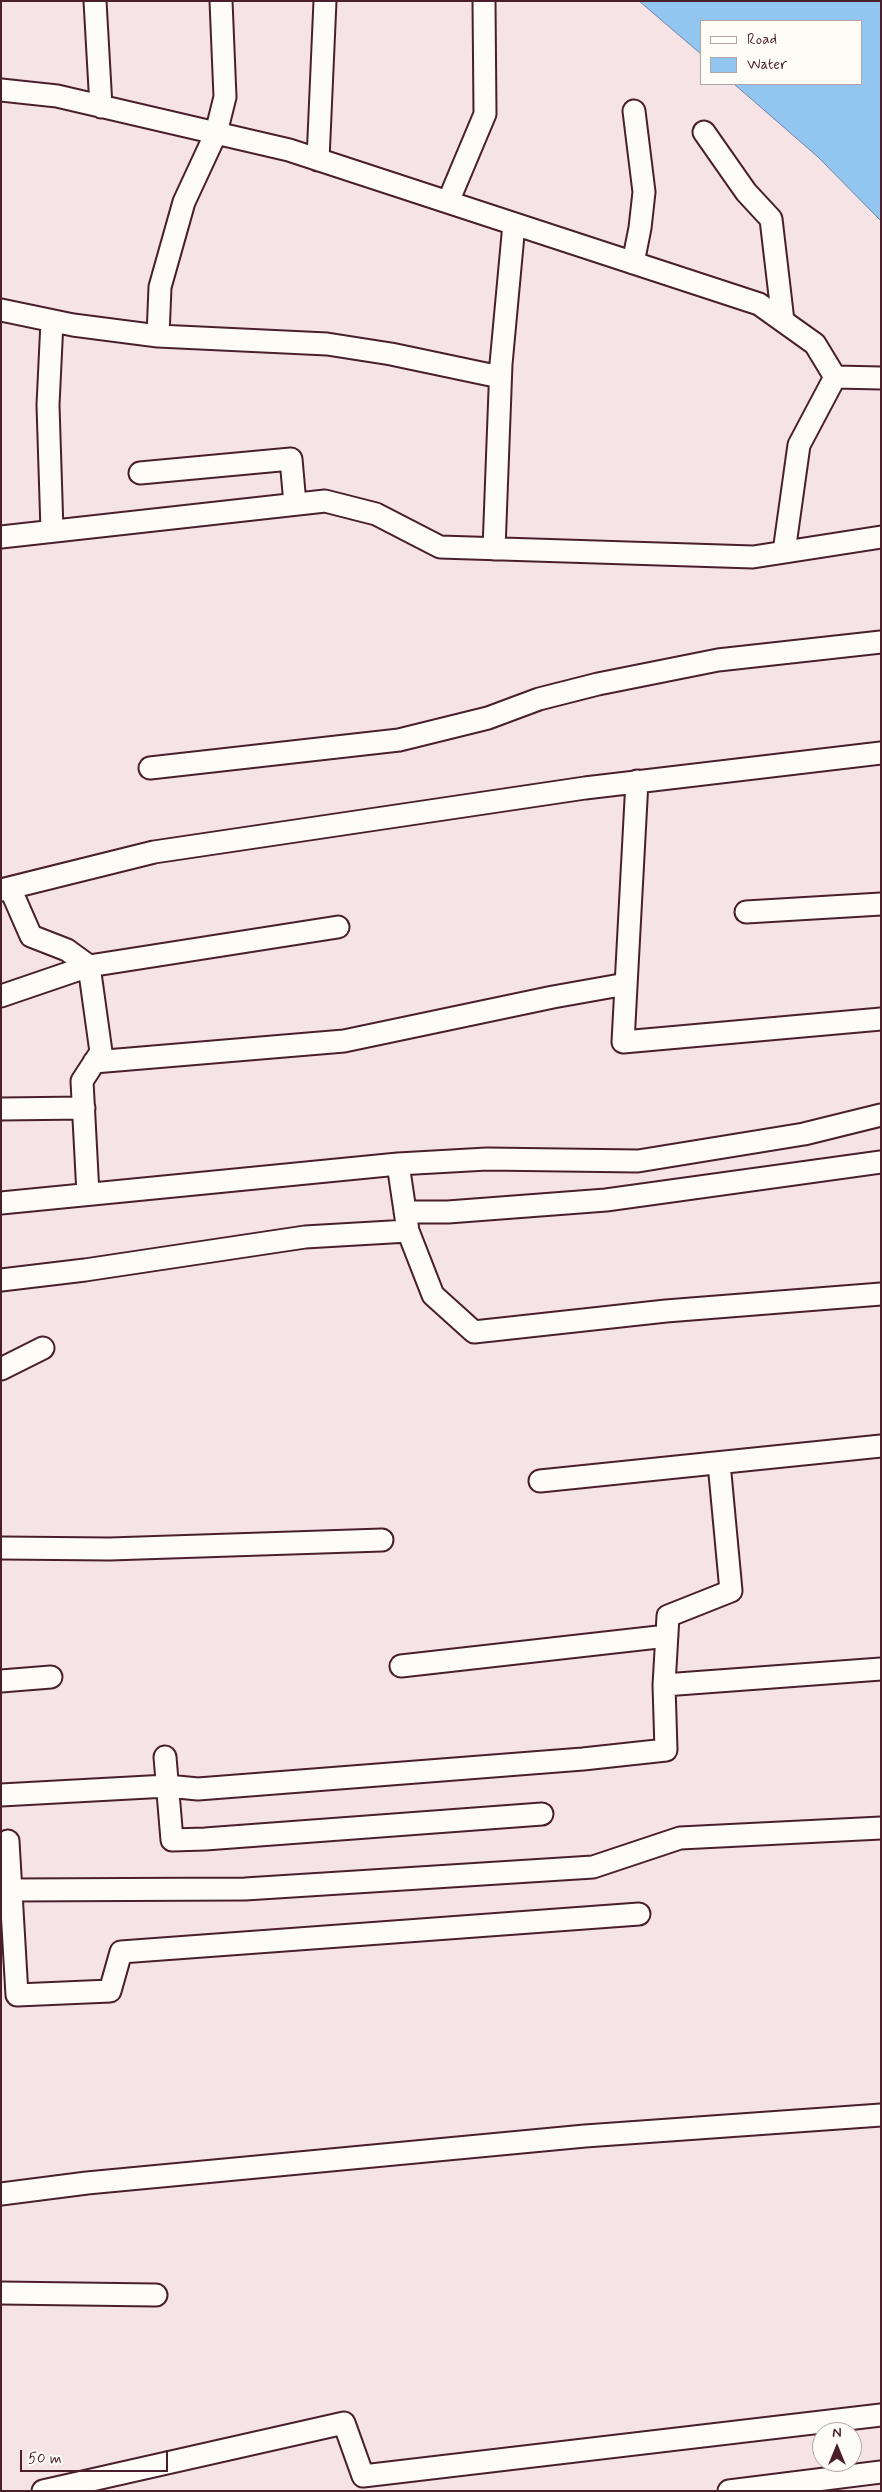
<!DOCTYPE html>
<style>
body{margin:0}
#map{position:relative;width:882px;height:2492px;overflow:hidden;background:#f5e3e5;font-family:Mynerve,sans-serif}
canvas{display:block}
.frame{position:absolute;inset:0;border:2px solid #4a1f2b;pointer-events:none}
.legend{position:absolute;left:700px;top:20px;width:162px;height:65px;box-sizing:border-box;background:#fdfcf7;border:1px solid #b5a4a5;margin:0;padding:6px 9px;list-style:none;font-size:15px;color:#4a1f2b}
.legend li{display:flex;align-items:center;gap:10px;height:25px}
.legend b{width:25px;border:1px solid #b5a4a5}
.north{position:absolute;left:812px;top:2422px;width:50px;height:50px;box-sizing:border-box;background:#fdfcf7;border:1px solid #b5a4a5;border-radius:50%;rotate:0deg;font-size:14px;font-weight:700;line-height:20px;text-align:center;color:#4a1f2b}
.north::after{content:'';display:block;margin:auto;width:18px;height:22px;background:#4a1f2b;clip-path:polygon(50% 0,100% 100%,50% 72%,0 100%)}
.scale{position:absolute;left:20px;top:2450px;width:148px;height:22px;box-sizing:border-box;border:2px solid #4a1f2b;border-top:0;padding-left:6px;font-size:15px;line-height:18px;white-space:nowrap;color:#4a1f2b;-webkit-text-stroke:4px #fdfcf7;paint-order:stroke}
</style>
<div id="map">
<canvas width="882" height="2492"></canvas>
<div class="frame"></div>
<ul class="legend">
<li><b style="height:6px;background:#fdfcf7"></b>Road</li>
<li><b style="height:14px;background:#92c5ef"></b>Water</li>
</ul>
<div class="north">N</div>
<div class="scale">50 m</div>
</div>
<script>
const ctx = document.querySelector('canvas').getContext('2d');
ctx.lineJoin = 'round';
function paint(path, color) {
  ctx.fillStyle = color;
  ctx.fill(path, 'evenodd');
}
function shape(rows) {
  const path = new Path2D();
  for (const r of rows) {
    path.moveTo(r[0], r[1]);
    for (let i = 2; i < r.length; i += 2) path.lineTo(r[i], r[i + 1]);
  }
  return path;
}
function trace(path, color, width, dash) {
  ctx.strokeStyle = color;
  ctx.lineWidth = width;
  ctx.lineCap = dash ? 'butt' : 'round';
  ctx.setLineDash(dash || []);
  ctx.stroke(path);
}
const water = shape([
 [639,1,881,1,881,221,818,157,734,84,861,84,861,21,701,21,701,54,639,1]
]);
paint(water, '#92c5ef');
trace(water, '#7583a1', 1);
const minor = shape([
 [95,1,101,107],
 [1,90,57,96,289,150,759,304,815,344,835,377,881,378],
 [704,132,746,192,771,219,783,321],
 [318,160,325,1],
 [448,202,485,114,484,1],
 [633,263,640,228,644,192,634,111],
 [1,310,73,325,158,336,327,344,391,354,500,377],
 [158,336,160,287,184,202,216,133,225,97,221,1],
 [140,473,291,459,295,504],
 [52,531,48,405,52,321],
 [1,537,325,501,376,514,440,547,753,557,881,537],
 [494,549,501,364,514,224],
 [784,552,799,445,835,377],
 [150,768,399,740,488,718,539,699,598,684,718,660,881,642],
 [637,781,623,1042,881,1019],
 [10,888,31,936,67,950,89,966,101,1052,82,1081,88,1194],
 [1,890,154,852,585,788,881,753],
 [746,912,881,904],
 [1,996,89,966,338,927],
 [94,1062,344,1041,553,997,626,984],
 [1,1109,84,1108],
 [398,1164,408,1231,433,1295,474,1332,666,1311,881,1294],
 [1,1203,398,1164,487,1159,638,1161,804,1134,881,1115],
 [405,1212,448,1212,606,1200,881,1162],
 [1,1280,85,1270,305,1237,408,1231],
 [1,1369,43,1348],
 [540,1481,881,1446],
 [1,1548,110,1549,382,1540],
 [401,1666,667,1636],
 [1,1681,51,1677],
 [664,1685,881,1669],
 [165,1757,172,1840,205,1839,542,1814],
 [1,1795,167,1786,198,1789,583,1759,666,1750,664,1685,668,1616,731,1591,719,1463],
 [8,1841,17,1995,110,1991,121,1952,639,1914],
 [11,1890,245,1889,593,1867,680,1838,881,1828],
 [1,2194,87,2183,585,2136,881,2115],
 [1,2293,156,2295],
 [43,2491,344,2423,363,2476,881,2415],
 [729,2491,881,2472]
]);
trace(minor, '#4a1f2b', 25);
trace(minor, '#fdfcf7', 21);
</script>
